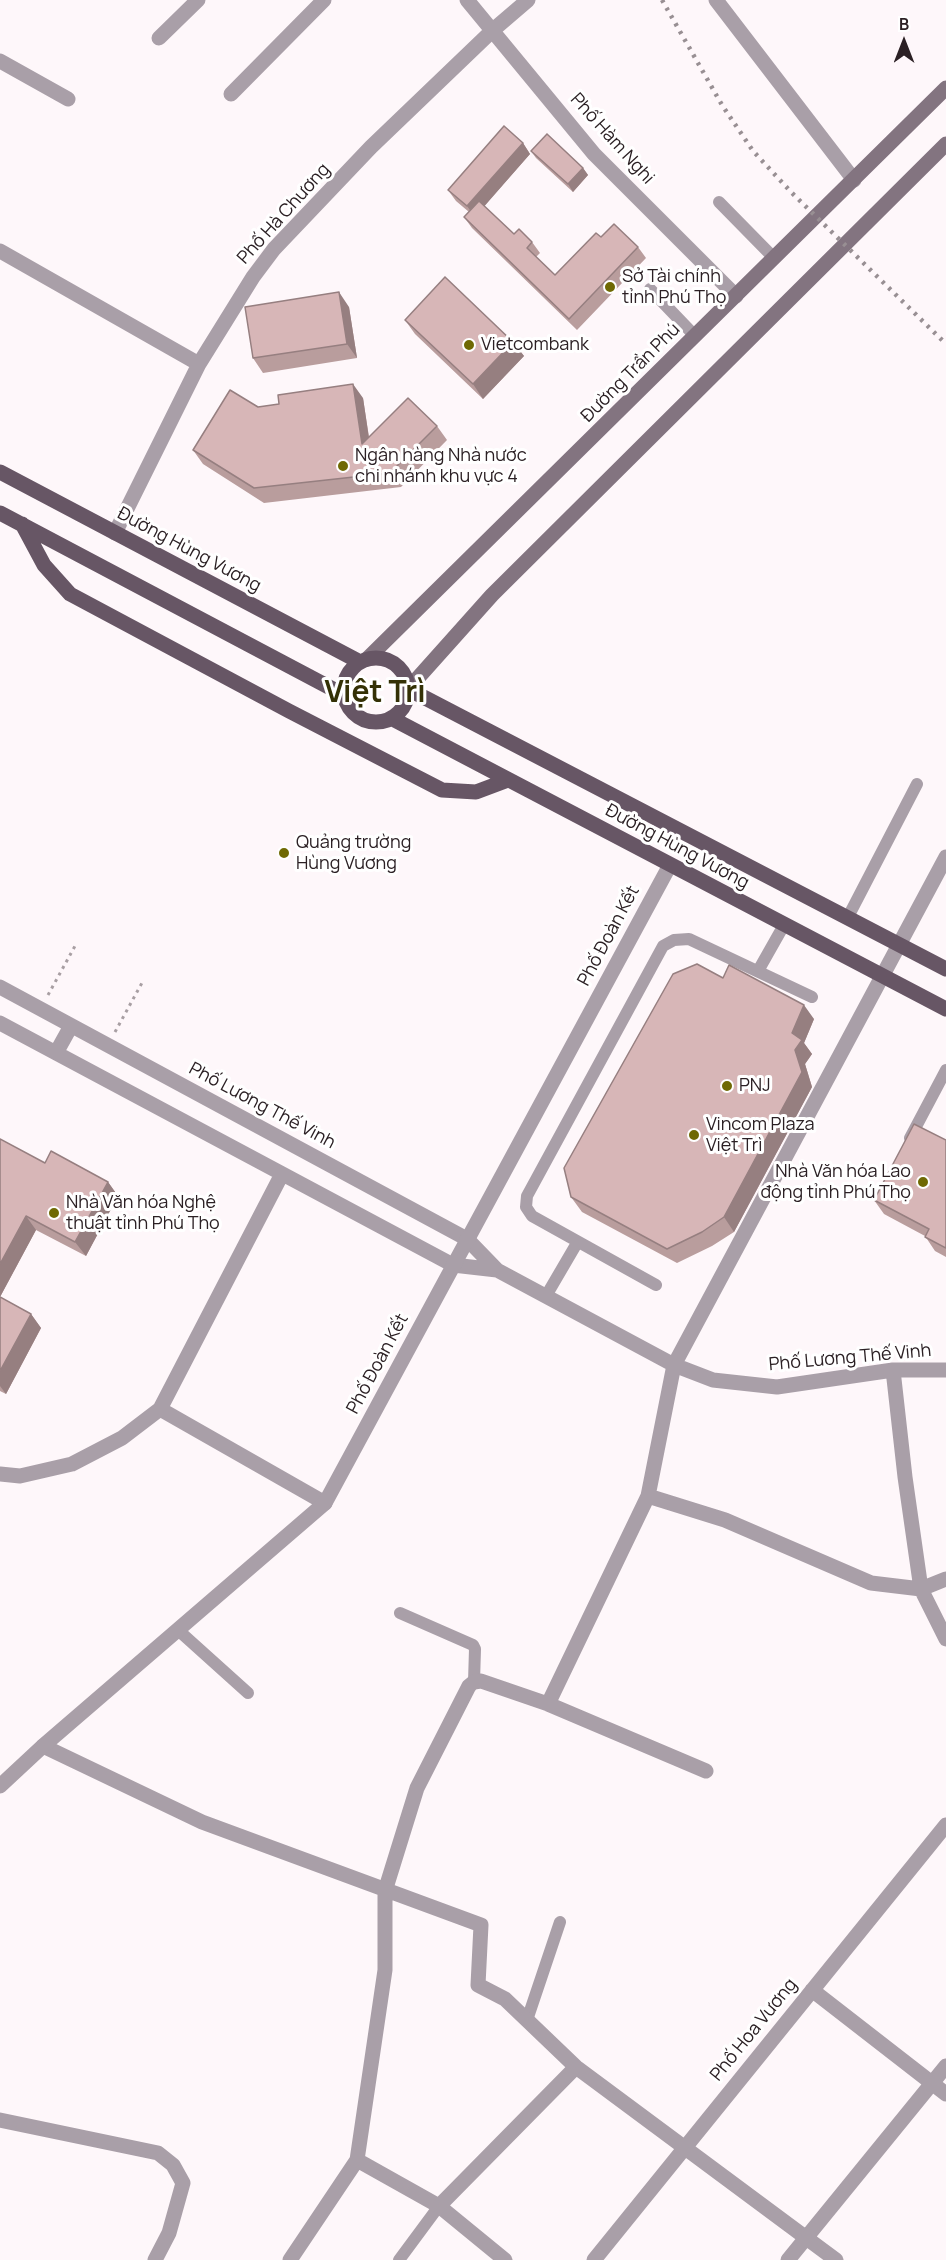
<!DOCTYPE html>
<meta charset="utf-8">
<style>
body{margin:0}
#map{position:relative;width:946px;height:2260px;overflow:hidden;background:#fef7fa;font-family:Manrope,sans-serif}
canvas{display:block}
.north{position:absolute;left:874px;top:12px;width:60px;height:60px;-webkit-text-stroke:4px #fff;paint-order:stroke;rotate:0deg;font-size:16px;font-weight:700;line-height:24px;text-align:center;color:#2b2024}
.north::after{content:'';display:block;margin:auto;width:21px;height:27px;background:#2b2024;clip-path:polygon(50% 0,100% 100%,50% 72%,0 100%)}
</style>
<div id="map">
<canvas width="946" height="2260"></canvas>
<div class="north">B</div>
</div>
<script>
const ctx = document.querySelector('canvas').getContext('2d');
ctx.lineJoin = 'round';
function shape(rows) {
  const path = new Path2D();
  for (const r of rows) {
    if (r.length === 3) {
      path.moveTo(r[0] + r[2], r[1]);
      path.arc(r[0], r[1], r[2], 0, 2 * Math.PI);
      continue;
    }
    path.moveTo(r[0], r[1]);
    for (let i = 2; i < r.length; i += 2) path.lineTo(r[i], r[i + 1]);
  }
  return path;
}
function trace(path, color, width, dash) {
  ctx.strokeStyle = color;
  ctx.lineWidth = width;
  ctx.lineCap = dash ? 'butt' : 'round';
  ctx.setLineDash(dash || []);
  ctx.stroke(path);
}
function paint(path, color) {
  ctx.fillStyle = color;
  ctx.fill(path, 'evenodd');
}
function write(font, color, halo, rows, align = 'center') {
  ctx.font = font + ' Manrope,sans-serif';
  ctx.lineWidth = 6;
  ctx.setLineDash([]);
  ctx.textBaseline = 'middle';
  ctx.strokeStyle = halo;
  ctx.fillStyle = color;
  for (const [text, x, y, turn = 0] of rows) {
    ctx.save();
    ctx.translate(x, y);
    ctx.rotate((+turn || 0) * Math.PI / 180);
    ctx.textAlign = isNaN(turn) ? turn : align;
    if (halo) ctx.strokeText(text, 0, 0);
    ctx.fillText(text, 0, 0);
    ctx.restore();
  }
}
trace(shape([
 [48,995,75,946],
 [115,1032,143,981]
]), '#a89fa3', 3, [3, 4.5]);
trace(shape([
 [719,202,774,258],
 [650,289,695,336],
 [848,917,917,784],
 [758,971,784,925],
 [910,1138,946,1070],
 [656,1285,532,1216,526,1207,527,1196,663,946,674,940,689,939,812,997],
 [546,1296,577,1243],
 [400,1613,473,1645,475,1649,474,1682],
 [178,1630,248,1693],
 [527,2020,560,1922],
 [399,2260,439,2206]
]), '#a99fa8', 12);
trace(shape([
 [467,0,594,154,736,296],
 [716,0,854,180],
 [159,38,198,0],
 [0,61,68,99],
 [231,94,324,0],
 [0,251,199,364],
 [115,533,199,364,253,277,274,249,371,147,493,30,528,0],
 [0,987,467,1239,497,1270,674,1365,713,1380,777,1387,893,1370,946,1370],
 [0,1023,453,1265,497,1270],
 [56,1053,71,1026],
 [893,1370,905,1477,921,1589,946,1639],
 [160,1409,325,1503],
 [0,1474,20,1476,72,1464,122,1438,160,1409,282,1174],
 [648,1496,725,1520,871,1583,921,1589,946,1579],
 [548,1704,648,1496,674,1365,946,857],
 [43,1746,202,1822,481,1925,478,1985,505,1999,576,2067,836,2260],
 [812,1990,946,2094],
 [0,2120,158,2153,173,2165,183,2183,169,2233,155,2260],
 [357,2160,439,2206,505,2260],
 [439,2206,576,2067],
 [290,2260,357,2160,385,1970,385,1891,417,1788,469,1686,474,1682,481,1681,548,1704,706,1771],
 [594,2260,946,1825],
 [788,2260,946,2066]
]), '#a99fa8', 15);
trace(shape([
 [0,1786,43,1746,325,1503,670,865]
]), '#a99fa8', 15);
trace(shape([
 [367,659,946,88],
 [408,689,492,595,946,144]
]), '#837480', 15);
trace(shape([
 [0,472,360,662],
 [0,513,344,695],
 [22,524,44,565,70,594,289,711,442,790,476,792,508,780],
 [376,690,32],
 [408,689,946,969],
 [391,718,946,1009]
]), '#675665', 15);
trace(shape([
 [662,0,722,105,753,151,791,192,946,344]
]), '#988f93', 4.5, [3, 6]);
paint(shape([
 [523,143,530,154,484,206,514,234,532,242,540,253,536,257,555,275,601,237,638,247,646,258,577,330,472,228,464,217,469,212,456,201,448,190],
 [531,151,583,168,588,175,573,192,536,158],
 [349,307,357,358,263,373,253,358],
 [405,320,513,342,524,356,483,399,415,334],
 [363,398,369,437,437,426,447,440,401,487,264,503,203,464,193,450,258,407,279,404],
 [723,978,814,1019,804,1043,812,1054,805,1064,812,1087,734,1232,712,1246,677,1263,582,1212,571,1197],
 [0,1139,45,1163,108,1182,118,1196,86,1256,36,1230,0,1297],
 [946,1140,946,1257,935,1251,925,1236,884,1214,874,1200],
 [0,1297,31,1314,41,1328,6,1394,0,1391]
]), '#b99d9d');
paint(shape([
 [523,143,530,154,475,217,467,206],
 [583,168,588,175,573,192,568,184],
 [339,292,349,307,357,358,347,344],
 [513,342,524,356,483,399,473,384],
 [353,384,363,398,372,459,362,444],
 [804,1005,814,1019,804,1043,812,1054,805,1064,812,1087,734,1232,724,1217,795,1050,792,1033],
 [108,1182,118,1196,86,1256,75,1242],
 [26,1216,36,1230,0,1297,0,1264],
 [31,1314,41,1328,6,1394,0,1386,0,1371]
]), '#967f80');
const building = shape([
 [504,126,523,143,467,206,448,190,504,126],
 [547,134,583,168,568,184,531,151,547,134],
 [479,201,514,234,519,229,532,242,527,248,555,275,596,233,601,237,614,224,638,247,569,319,464,217,479,201],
 [445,277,513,342,473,384,405,320,445,277],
 [339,292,347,344,253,358,245,307,339,292],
 [353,384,362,444,408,398,437,426,390,473,254,488,193,450,230,390,258,407,279,404,278,395,353,384],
 [697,964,723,978,729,965,804,1005,792,1033,802,1040,795,1050,802,1072,724,1217,702,1232,667,1249,571,1197,564,1168,673,974,697,964],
 [914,1124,946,1140,946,1248,925,1237,929,1229,874,1200,914,1124],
 [0,1139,45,1163,51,1151,108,1182,75,1242,26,1216,0,1264,0,1139],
 [0,1297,31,1314,0,1371,0,1297]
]);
paint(building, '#d7b6b7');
trace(building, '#967f80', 1.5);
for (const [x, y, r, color] of [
 [610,287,6,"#6f6903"],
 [469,345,6,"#6f6903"],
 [343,466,6,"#6f6903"],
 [284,853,6,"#6f6903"],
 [727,1086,6,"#6f6903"],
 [694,1135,6,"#6f6903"],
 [923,1182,6,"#6f6903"],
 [54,1213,6,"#6f6903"]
]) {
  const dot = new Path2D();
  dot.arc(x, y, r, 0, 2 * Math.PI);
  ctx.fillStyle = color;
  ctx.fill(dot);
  trace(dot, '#fff', 2);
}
write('18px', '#2b2024', '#fff', [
 ["Phố Hàm Nghi",612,139,48],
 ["Phố Hà Chương",284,214,-48],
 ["Đường Trần Phú",631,373,-45],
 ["Đường Hùng Vương",189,550,28],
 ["Đường Hùng Vương",677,847,28],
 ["Phố Đoàn Kết",609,936,-62],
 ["Phố Lương Thế Vinh",262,1106,28],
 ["Phố Lương Thế Vinh",850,1358,-5],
 ["Phố Đoàn Kết",378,1364,-62],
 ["Phố Hoa Vương",754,2030,-51]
]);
write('18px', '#2b2024', '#fff', [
 ["Sở Tài chính",622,277],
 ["tỉnh Phú Thọ",622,298],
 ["Vietcombank",481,345],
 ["Ngân hàng Nhà nước",355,456],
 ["chi nhánh khu vực 4",355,477],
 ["Quảng trường",296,843],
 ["Hùng Vương",296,864],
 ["PNJ",739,1086],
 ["Vincom Plaza",706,1125],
 ["Việt Trì",706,1146],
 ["Nhà Văn hóa Lao",911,1172,"right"],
 ["động tỉnh Phú Thọ",911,1193,"right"],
 ["Nhà Văn hóa Nghệ",66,1203],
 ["thuật tỉnh Phú Thọ",66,1224]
], 'left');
write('bold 30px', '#343106', '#fff', [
 ["Việt Trì",375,694]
]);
</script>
